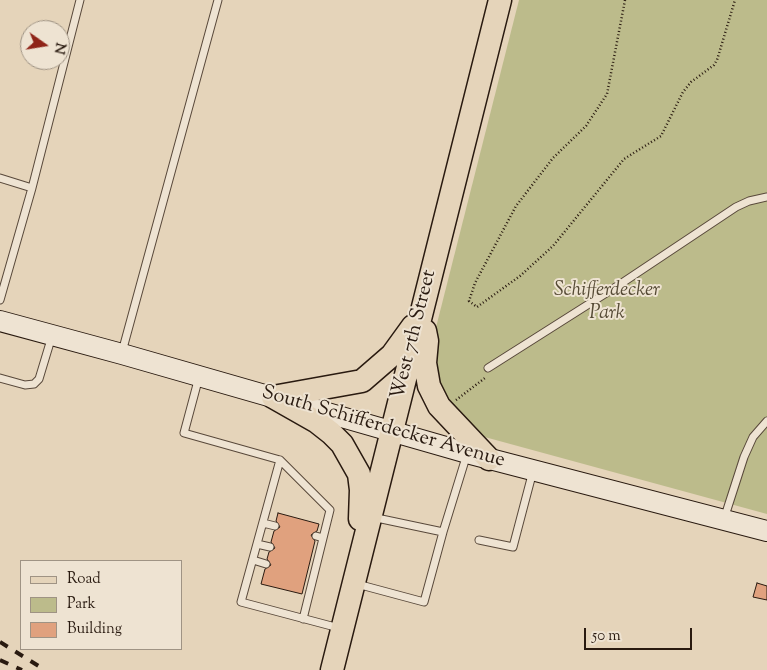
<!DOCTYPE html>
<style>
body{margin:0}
#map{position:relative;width:767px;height:670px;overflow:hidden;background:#e5d4ba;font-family:"Sorts Mill Goudy",serif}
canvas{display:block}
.legend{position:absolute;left:20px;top:560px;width:162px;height:90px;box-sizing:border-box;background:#eee3d2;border:1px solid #9f9384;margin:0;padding:6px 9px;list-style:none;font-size:15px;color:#291a10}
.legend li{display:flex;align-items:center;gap:10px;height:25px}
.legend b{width:25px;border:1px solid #9f9384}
.north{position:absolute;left:20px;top:20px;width:50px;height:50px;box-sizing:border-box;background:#eee3d2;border:1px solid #9f9384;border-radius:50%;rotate:103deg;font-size:14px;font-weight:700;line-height:20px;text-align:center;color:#291a10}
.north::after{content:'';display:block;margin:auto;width:18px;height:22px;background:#8f2418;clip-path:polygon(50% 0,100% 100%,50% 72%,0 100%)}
.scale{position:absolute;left:584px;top:628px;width:108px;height:22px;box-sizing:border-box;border:2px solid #291a10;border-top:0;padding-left:6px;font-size:15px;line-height:18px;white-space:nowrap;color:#291a10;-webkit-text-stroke:4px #eee3d2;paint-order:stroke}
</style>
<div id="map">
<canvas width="767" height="670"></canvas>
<ul class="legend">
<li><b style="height:6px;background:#e5d4ba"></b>Road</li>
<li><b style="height:14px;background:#bcbb8b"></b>Park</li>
<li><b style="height:14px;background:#e0a17e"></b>Building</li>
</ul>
<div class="north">N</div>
<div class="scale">50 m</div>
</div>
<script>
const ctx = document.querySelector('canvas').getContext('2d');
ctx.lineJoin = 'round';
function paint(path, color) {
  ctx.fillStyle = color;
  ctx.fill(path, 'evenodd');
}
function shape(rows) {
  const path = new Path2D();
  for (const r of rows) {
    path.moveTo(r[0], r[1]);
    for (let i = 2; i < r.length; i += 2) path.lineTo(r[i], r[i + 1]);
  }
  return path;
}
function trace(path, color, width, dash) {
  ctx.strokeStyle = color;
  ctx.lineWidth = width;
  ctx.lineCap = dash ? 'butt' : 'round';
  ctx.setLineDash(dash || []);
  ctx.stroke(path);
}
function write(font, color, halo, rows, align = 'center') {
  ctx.font = font + ' "Sorts Mill Goudy",serif';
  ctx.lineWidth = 4;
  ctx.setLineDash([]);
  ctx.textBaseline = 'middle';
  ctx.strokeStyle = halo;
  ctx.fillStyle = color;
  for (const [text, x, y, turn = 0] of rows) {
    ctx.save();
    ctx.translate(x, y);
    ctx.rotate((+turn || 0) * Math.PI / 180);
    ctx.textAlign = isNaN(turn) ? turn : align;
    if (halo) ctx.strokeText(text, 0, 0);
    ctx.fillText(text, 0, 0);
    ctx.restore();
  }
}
paint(shape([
 [519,0,767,0,767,514,481,436,446,403,430,351]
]), '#bcbb8b');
const building = shape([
 [278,513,319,524,317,531,311,535,315,541,302,594,261,584,265,569,271,565,267,559,269,552,275,548,271,542,274,531,280,527,276,521,278,513],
 [757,583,767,586,767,600,753,597,757,583]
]);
paint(building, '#e0a17e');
trace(building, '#291a10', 1);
const lane = shape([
 [0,178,32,188],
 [0,300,32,188,80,0],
 [122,352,218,0],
 [488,368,622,283,736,207,749,201,767,197],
 [199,377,184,433,280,460,241,602,339,628],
 [0,378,25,385,34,384,39,379,52,336],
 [280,460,330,510,303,619],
 [372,517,443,532,467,454],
 [724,519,744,457,753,437,767,421],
 [263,523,275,526],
 [316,536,323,538],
 [479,540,513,547,533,471],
 [257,544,270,547],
 [253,560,266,564],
 [357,584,424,602,443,532]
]);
const secondary = shape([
 [0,321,122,354,467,453,767,531]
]);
const primary = shape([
 [425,331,427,341,425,363,429,386,439,406,489,459],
 [273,397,317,422,331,433,342,444,359,474,361,490,360,519],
 [273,397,362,381,392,355,413,326],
 [332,670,500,0]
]);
trace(lane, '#58483a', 9);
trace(secondary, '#291a10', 22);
trace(primary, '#291a10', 25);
trace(shape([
 [625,0,607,94,586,126,553,158,516,206,475,283,469,301,477,307,520,276,553,246,624,159,661,136,683,92,691,82,714,65,717,60,735,0],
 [456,400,485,378]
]), '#291a10', 2.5, [1, 2.5]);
trace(lane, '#eee3d2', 7);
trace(secondary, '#eee3d2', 20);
trace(primary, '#e5d4ba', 22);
trace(shape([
 [0,642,45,670],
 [0,660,22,670]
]), '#291a10', 4, [9, 9]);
write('italic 20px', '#554a35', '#eee3d2', [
 ["Schifferdecker",607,292],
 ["Park",607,315]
]);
write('20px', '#291a10', '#eee3d2', [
 ["West 7th Street",415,335,-76],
 ["South Schifferdecker Avenue",383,428,16]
]);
</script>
